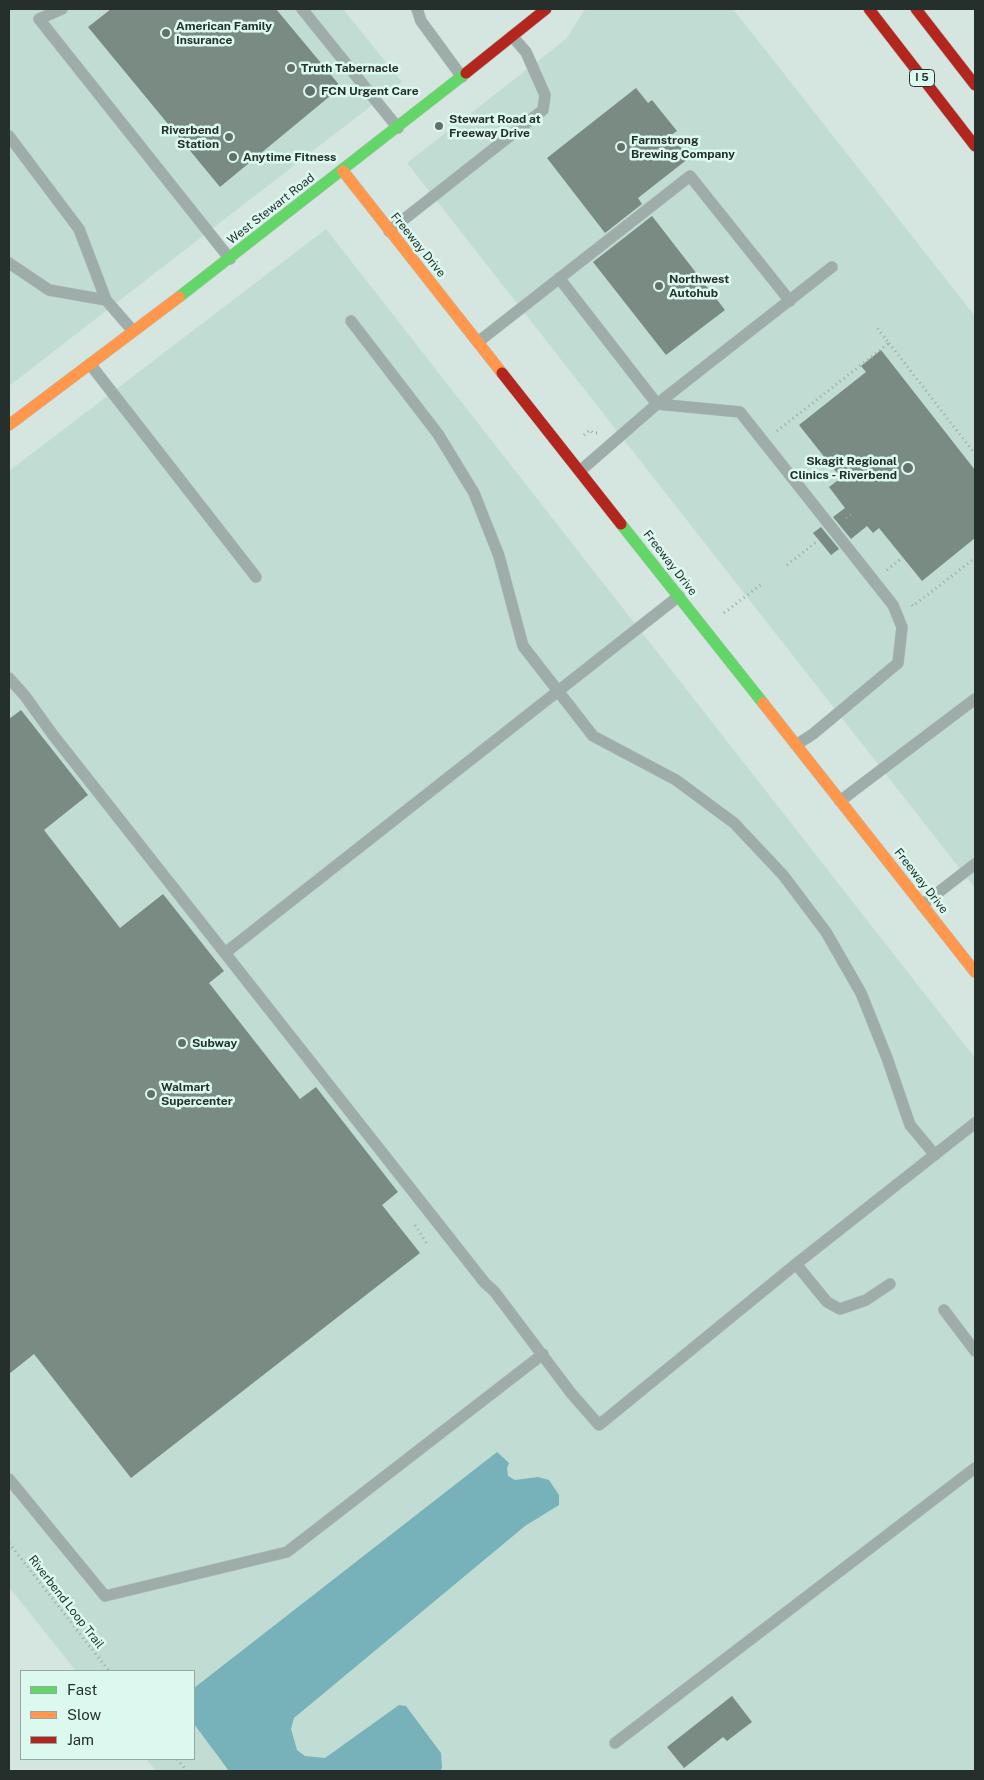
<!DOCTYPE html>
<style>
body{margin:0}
#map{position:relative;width:984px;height:1780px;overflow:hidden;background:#d5e6e0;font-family:"Public Sans",sans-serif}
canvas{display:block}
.frame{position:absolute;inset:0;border:10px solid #25302d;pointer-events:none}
.legend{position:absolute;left:20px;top:1670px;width:175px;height:90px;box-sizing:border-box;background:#dcf9ef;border:1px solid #93a9a1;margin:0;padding:6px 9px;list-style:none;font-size:15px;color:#25302d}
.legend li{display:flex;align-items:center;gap:10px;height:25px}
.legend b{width:25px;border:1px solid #93a9a1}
</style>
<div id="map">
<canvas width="984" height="1780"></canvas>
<div class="frame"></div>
<ul class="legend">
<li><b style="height:6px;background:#63d668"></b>Fast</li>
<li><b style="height:6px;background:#ff974d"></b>Slow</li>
<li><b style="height:6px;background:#b3261e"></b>Jam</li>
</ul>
</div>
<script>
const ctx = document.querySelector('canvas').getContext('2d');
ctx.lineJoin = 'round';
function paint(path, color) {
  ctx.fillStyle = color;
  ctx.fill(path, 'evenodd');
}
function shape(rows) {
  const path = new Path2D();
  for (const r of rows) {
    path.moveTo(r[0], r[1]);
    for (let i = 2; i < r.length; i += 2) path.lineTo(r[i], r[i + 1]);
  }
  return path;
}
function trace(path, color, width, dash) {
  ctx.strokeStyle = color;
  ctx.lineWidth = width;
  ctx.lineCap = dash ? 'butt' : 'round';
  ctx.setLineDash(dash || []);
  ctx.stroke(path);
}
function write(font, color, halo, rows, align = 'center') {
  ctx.font = font + ' "Public Sans",sans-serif';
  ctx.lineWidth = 5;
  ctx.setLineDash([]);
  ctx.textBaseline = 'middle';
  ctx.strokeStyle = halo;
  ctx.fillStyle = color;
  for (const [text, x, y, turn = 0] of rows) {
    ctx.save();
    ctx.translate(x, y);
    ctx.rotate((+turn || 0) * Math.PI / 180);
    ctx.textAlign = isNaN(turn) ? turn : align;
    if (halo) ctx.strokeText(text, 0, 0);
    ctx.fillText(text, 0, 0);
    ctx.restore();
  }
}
paint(shape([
 [9,9,343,9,402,82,9,386],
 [585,9,733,9,975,316,975,888,407,163,566,39],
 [326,229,975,1058,975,1771,156,1771,146,1759,194,1759,194,1671,76,1671,9,1587,9,471]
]), '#c1ddd3');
paint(shape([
 [497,1452,509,1463,507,1468,508,1476,515,1480,538,1477,549,1480,559,1495,559,1505,525,1526,294,1718,291,1729,297,1750,305,1756,325,1758,399,1705,406,1706,441,1753,442,1768,440,1771,229,1771,194,1724,194,1688]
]), '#77b2ba');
paint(shape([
 [111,9,276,9,341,87,220,187,88,27],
 [636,88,648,103,652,100,677,131,671,135,689,158,638,198,642,204,605,233,547,158],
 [652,216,725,310,666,355,593,262],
 [881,350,975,470,975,538,922,581,879,528,873,533,867,526,851,539,833,517,845,508,829,487,841,478,799,425,866,372,861,366],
 [821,527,839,549,831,555,813,533],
 [21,710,88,795,44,830,120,928,163,894,224,971,209,983,300,1099,316,1087,398,1192,382,1205,420,1253,131,1478,34,1354,9,1374,9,719],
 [732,1696,752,1722,727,1741,723,1737,684,1768,667,1747]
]), '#798b82');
const lane = shape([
 [62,9,39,19,230,259],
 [302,9,398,128],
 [417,9,421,21,462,77],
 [9,136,79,229,106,300,133,331],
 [389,231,543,110,545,95,526,52,512,36],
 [9,263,49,290,106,300],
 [559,278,657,404,740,412,893,605,902,627,898,663,813,734,796,745],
 [351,321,438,434,474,493,499,556,523,646,593,736,676,780,734,823,783,875,826,932,861,993,887,1058,910,1125,935,1155],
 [478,342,690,176,790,301],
 [90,364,256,577],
 [580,471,657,404,832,267],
 [9,678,25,696,53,735,485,1283,494,1291,571,1393,599,1425,796,1264,975,1123],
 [840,801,975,699],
 [922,905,975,864],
 [225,953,679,596],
 [796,1264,827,1302,840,1309,866,1300,890,1284],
 [944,1310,975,1351],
 [9,1479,105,1596,287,1552,543,1354],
 [615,1743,975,1468]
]);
const fast = shape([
 [179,297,466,73],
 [621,524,763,703]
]);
const slow = shape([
 [343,171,502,373],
 [9,425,179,297],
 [763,703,975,972]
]);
const jam = shape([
 [869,9,975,146],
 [916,9,975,85],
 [466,73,546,9],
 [502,373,621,524]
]);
trace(lane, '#b3c0bb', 12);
trace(fast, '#b3c0bb', 12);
trace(slow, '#b3c0bb', 12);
trace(jam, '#b3c0bb', 12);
trace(shape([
 [889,343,975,454],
 [777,431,889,343,876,327],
 [584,435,590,430,593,433,598,433],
 [846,518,853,513],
 [787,565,820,539],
 [887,570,903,557],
 [912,605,913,606,975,558],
 [724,613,763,583],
 [415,1225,427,1244],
 [9,1543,109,1671],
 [177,1759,187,1771]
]), '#9ca7a4', 3, [1, 4]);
trace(lane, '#9fadaa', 11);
trace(fast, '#63d668', 11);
trace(slow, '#ff974d', 11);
trace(jam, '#b3261e', 11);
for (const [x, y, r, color] of [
 [166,33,5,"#63706c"],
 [291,68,5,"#63706c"],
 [310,91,6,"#63706c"],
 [439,126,5,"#63706c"],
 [229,137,5,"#63706c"],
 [621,147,5,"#63706c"],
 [233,157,5,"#63706c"],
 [659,286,5,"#63706c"],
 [908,468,6,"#63706c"],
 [182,1043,5,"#63706c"],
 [151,1094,5,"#63706c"]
]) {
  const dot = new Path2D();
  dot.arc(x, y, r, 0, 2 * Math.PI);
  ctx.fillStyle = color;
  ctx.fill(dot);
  trace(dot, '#dcf9ef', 2);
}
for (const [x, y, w] of [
 [922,78,25]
]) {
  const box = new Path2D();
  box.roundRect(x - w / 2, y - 8.5, w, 17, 4);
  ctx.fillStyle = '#dcf9ef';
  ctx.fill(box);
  trace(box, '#25302d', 1);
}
write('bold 11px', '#25302d', null, [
 ["I 5",922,78]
]);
write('bold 12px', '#25302d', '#dcf9ef', [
 ["American Family",176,26],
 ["Insurance",176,40],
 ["Truth Tabernacle",301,68],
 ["FCN Urgent Care",321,91],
 ["Stewart Road at",449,119],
 ["Freeway Drive",449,133],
 ["Riverbend",219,130,"right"],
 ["Station",219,144,"right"],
 ["Farmstrong",631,140],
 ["Brewing Company",631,154],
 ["Anytime Fitness",243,157],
 ["Northwest",669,279],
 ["Autohub",669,293],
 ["Skagit Regional",897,461,"right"],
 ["Clinics - Riverbend",897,475,"right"],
 ["Subway",192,1043],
 ["Walmart",161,1087],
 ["Supercenter",161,1101]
], 'left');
write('12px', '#25302d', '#dcf9ef', [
 ["West Stewart Road",271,209,-38],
 ["Freeway Drive",418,245,51],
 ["Freeway Drive",670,563,52],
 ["Freeway Drive",921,881,52],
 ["Riverbend Loop Trail",66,1602,52]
]);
</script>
